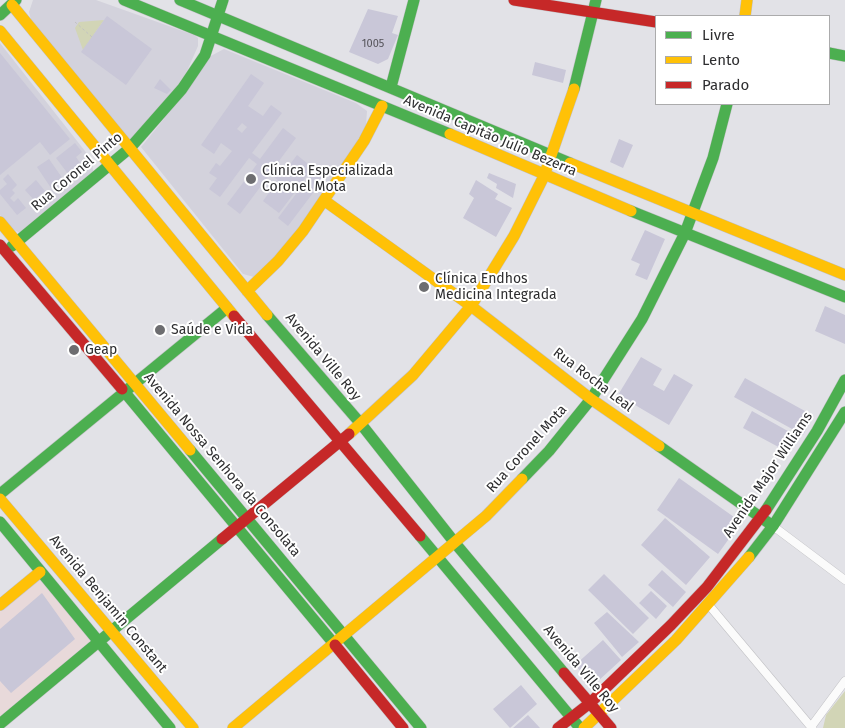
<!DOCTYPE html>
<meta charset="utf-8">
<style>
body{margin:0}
#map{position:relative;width:845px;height:728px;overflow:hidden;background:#e2e2e7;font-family:"Fira Sans",sans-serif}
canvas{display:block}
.legend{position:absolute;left:655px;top:15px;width:175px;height:90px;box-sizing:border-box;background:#fff;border:1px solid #ababac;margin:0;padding:6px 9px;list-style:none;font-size:15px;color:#2e2e30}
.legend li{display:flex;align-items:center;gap:10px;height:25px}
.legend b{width:25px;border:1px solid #ababac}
</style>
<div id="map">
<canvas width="845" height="728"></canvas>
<ul class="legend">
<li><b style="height:6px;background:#4caf50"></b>Livre</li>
<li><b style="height:6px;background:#ffc107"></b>Lento</li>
<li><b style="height:6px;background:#c62828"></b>Parado</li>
</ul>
</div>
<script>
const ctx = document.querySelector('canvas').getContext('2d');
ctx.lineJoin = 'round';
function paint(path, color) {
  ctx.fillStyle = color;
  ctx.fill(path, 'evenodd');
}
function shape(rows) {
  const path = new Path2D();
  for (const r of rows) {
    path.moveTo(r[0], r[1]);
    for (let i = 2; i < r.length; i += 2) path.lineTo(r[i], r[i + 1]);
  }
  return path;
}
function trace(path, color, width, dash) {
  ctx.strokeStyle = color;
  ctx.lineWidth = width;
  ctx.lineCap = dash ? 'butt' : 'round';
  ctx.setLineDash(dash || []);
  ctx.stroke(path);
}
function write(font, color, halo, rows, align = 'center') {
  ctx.font = font + ' "Fira Sans",sans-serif';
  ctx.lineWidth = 4;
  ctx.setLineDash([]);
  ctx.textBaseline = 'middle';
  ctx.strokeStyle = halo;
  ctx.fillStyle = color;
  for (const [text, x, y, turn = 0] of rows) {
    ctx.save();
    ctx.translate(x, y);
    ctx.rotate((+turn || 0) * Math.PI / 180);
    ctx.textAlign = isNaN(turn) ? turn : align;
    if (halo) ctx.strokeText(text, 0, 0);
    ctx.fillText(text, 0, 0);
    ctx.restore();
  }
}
paint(shape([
 [33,0,96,0,194,35,198,38,198,46,187,71,171,95,137,135,128,140,31,20,29,12],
 [0,43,92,160,93,171,91,177,20,233,10,228,0,215],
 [224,49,356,103,367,111,366,125,347,160,321,198,276,257,254,277,243,274,141,147,172,109,209,57]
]), '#d3d2dc');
paint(shape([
 [39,569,96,641,0,719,0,601]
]), '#e8d9da');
paint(shape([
 [104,20,83,50,75,28,79,22],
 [845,691,845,728,823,728,826,715]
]), '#d2d5b6');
paint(shape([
 [368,9,398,16,392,33,398,35,388,59,378,64,349,52],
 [107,16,152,49,126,85,81,52],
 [0,53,70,139,50,155,40,142,0,175],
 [535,62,566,70,563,83,532,75],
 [251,74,264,83,248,106,263,116,271,105,282,113,252,153,260,159,283,128,296,138,273,169,282,175,297,155,313,168,298,187,300,189,315,169,325,177,288,226,278,218,296,194,295,192,279,213,263,201,278,180,270,174,240,214,227,204,257,164,249,158,220,197,209,189,217,178,209,173,216,163,220,166,232,151,221,143,214,154,201,145],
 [242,123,247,127,242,133,237,129],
 [160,79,171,90,167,94,154,88],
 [619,139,633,145,623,168,610,162],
 [75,143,82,152,76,157,80,163,72,170,76,176,72,179,56,158],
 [49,159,63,179,51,188,37,167],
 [489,173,516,184,513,198,496,188,497,184,487,178],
 [8,174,17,185,12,190,15,193,10,198,14,202,18,198,26,208,17,215,0,194,0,190,7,184,3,179],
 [36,180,45,191,34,200,25,190],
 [476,180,498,194,495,199,512,208,496,237,463,218,474,198,469,194],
 [645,230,665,239,647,280,635,275,640,264,631,260],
 [825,306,845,315,845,344,815,331],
 [641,357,662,369,653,385,664,391,674,374,693,385,669,425,618,395],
 [745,378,814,416,803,435,734,397],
 [752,411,795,435,786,451,743,428],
 [679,478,741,522,718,554,657,510],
 [665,518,710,557,686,585,641,545],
 [662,570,686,592,673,607,648,585],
 [604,574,649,618,633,634,588,590],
 [651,591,667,606,656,619,639,603],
 [42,593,75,639,11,693,0,681,0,629],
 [607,612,639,642,622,657,594,623],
 [603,640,621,660,597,682,591,683,575,665],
 [521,685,537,704,510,728,493,709],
 [528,715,540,728,513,728]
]), '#c9c7d8');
const street = shape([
 [773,526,845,580],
 [708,604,812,728],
 [811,727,845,681]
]);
const fast = shape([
 [124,0,450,134],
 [180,0,570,163],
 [0,15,16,0],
 [829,53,845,56],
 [391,87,414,0],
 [574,89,596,0],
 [631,211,845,297],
 [12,246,130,148,182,89,205,55,223,0],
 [267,315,361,424,455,543,564,673],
 [122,389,335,645],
 [659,446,773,526],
 [190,450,421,728],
 [522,479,549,451,591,399,642,319,685,233,713,158,727,104],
 [0,494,227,308],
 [766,510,817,431,845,380],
 [0,522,170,728],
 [420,536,580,728],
 [749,557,773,526,845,412],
 [0,724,222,539]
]);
const slow = shape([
 [12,5,267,315],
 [745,16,747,0],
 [0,31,234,316],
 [450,134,631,211],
 [570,163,845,275],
 [325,201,471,306,591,399,659,446],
 [0,222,190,450],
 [247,291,278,261,303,231,364,141,382,106],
 [349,434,413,375,471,306,514,236,544,176,574,89],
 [0,499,193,728],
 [0,605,40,572],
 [233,728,486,516,522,479],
 [584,728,676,640,749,557]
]);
const jam = shape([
 [514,0,656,22],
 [0,245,122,389],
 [234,316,420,536],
 [222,539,349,434],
 [335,645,403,728],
 [564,673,611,728],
 [558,728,590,703,671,625,707,587,766,510]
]);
trace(street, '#c0c0c4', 9);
trace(fast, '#c0c0c4', 12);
trace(slow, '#c0c0c4', 12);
trace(jam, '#c0c0c4', 12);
trace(shape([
 [75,22,92,37]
]), '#c2c2c3', 1, [2.5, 2.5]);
trace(street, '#fbfbfb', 8);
trace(fast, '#4caf50', 11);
trace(slow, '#ffc107', 11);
trace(jam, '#c62828', 11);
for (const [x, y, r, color] of [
 [251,179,6,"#6d6d70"],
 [424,287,6,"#6d6d70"],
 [160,330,6,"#6d6d70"],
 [74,350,6,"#6d6d70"]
]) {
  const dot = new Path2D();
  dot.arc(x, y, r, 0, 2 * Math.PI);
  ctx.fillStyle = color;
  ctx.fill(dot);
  trace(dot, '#fff', 2);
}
write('11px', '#55545a', null, [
 ["1005",373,44]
]);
write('14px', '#2e2e30', '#fff', [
 ["Avenida Capitão Júlio Bezerra",490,136,23],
 ["Rua Coronel Pinto",77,172,-40],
 ["Avenida Ville Roy",323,357,50],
 ["Rua Rocha Leal",593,380,37],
 ["Rua Coronel Mota",527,449,-48],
 ["Avenida Nossa Senhora da Consolata",222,465,50],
 ["Avenida Major Williams",768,475,-56],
 ["Avenida Benjamin Constant",108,604,50],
 ["Avenida Ville Roy",581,669,50]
]);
write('14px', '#2e2e30', '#fff', [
 ["Clínica Especializada",262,171],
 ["Coronel Mota",262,187],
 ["Clínica Endhos",435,279],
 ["Medicina Integrada",435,295],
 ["Saúde e Vida",171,330],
 ["Geap",85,350]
], 'left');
</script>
